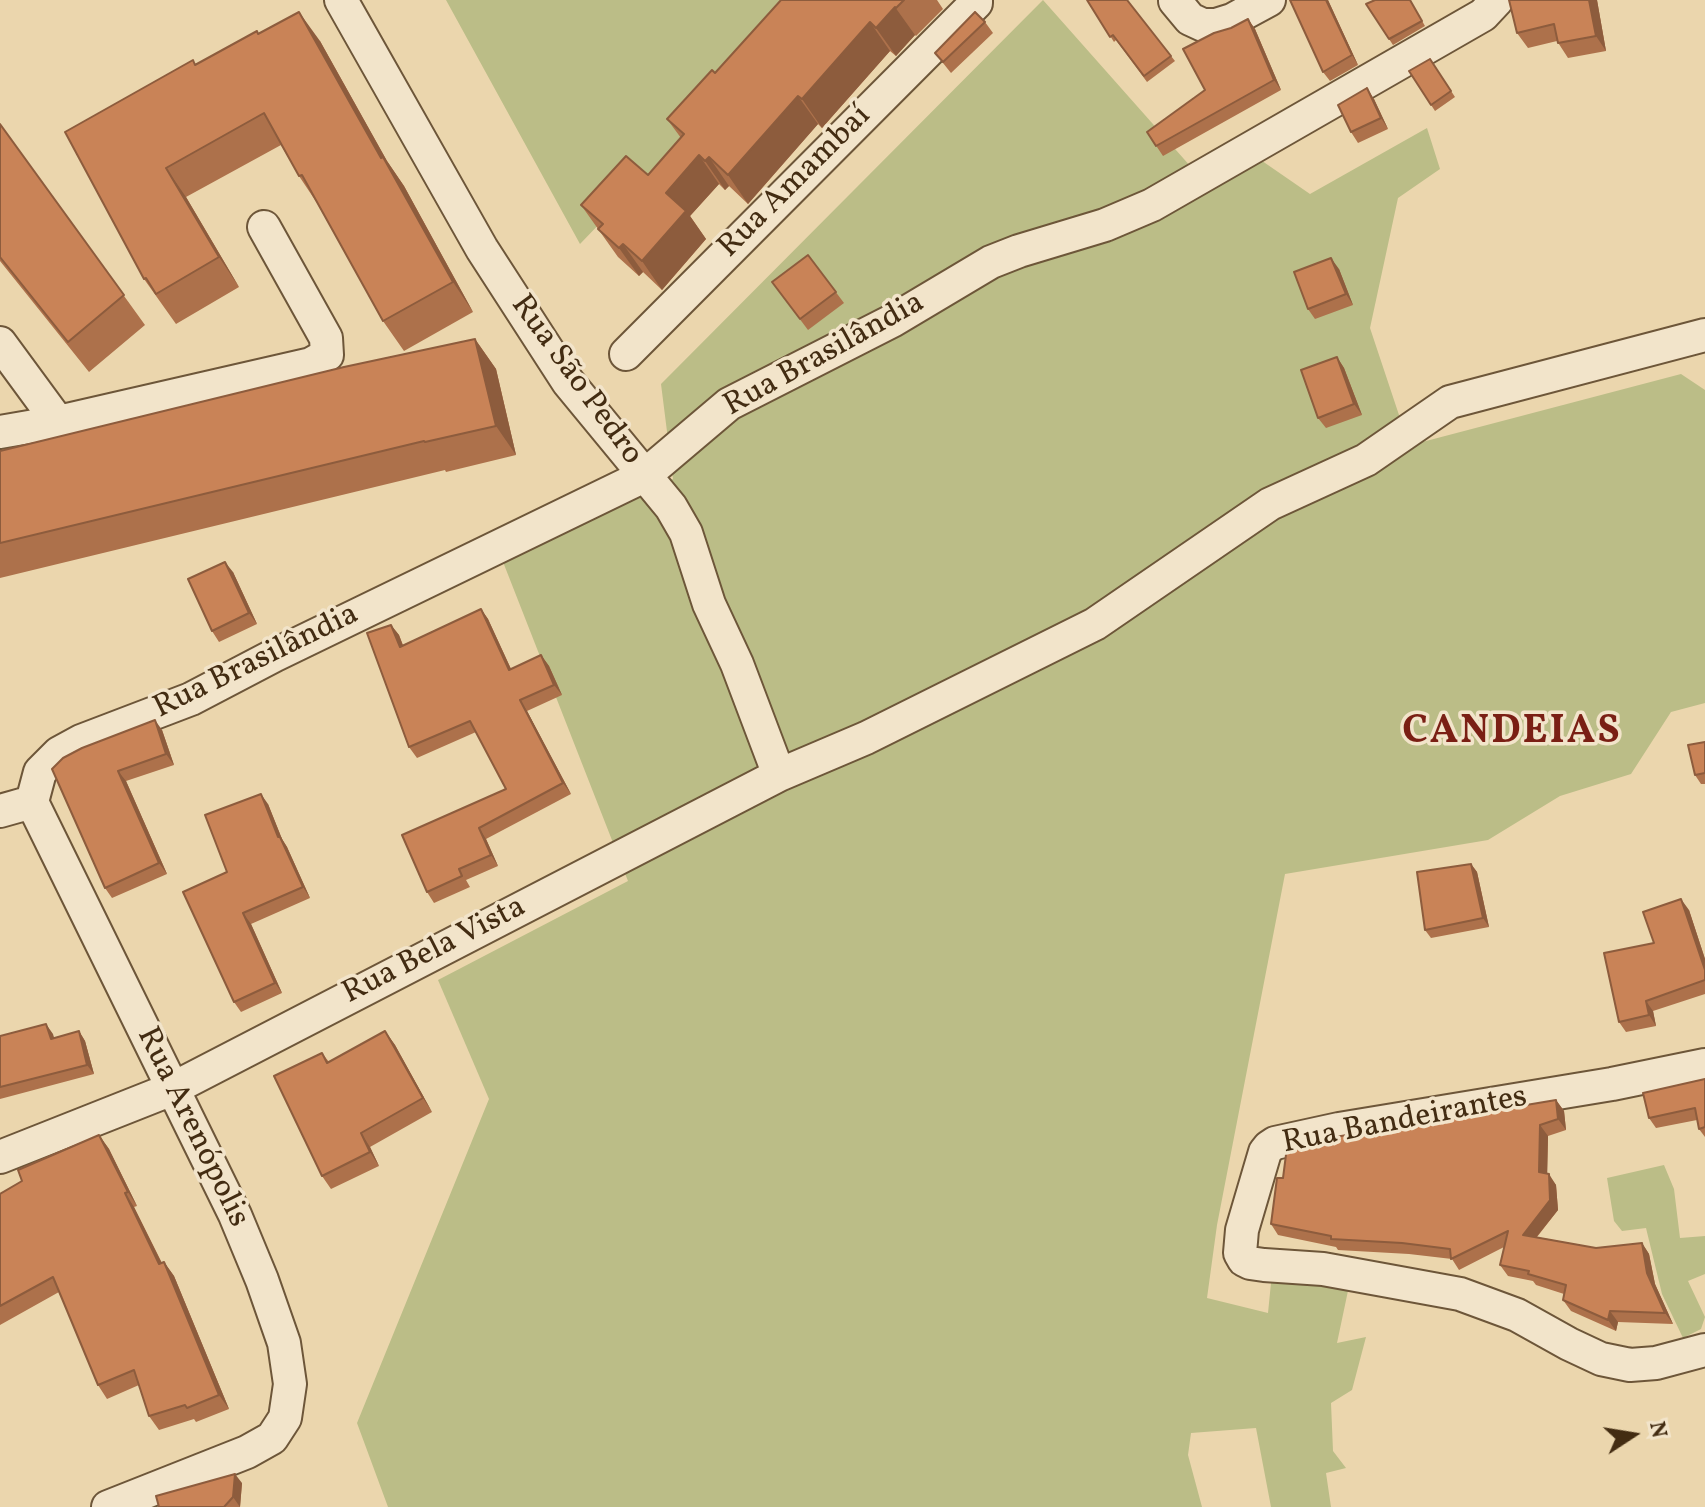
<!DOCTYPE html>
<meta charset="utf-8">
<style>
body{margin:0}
#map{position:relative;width:1705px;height:1507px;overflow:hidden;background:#ebd6ad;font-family:Vollkorn,serif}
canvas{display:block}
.north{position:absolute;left:1593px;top:1395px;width:80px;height:80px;-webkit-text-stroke:6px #f2e4ca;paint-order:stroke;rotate:78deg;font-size:22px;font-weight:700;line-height:32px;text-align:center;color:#432c12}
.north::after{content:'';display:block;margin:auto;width:28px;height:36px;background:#432c12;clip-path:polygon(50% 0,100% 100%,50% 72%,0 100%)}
</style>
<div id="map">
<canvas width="1705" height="1507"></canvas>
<div class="north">N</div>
</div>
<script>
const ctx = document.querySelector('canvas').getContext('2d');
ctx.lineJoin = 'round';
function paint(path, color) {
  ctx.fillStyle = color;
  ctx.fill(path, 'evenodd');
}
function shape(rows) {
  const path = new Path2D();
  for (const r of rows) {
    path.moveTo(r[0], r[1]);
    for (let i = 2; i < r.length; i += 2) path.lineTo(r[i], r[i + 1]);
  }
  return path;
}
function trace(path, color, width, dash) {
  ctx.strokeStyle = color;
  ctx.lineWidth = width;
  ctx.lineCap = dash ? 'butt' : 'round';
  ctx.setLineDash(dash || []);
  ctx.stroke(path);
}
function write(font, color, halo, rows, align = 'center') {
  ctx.font = font + ' Vollkorn,serif';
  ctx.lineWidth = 7;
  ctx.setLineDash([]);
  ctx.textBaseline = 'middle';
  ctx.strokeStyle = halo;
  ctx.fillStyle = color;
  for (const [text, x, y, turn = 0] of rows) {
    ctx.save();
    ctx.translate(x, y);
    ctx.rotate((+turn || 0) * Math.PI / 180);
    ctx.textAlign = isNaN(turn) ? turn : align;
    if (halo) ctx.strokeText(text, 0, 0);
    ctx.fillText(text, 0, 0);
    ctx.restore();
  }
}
paint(shape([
 [446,0,815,0,580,244],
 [1043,0,1199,176,1252,154,1310,194,1427,128,1440,169,1398,198,1370,328,1403,427,1388,451,1681,374,1705,390,1705,703,1671,712,1631,774,1560,796,1488,840,1285,874,1217,1225,1207,1298,1268,1313,1271,1283,1349,1286,1337,1343,1366,1337,1352,1390,1331,1403,1333,1451,1346,1468,1326,1473,1331,1507,1271,1507,1256,1428,1191,1433,1188,1455,1202,1507,388,1507,357,1423,489,1099,438,980,628,881,496,544,673,479,661,384],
 [1664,1165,1674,1189,1680,1238,1705,1236,1705,1274,1688,1281,1705,1317,1701,1329,1683,1338,1662,1294,1646,1228,1622,1231,1614,1221,1607,1178]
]), '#bbbd87');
const minor = shape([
 [341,0,482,249,568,382,671,507,686,533,709,604,737,664,779,775],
 [1175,1,1190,19,1203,25,1216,25,1232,20,1269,0],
 [0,343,58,422],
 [626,354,976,3,976,0],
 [0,432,58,422,311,364,327,355,326,338,264,227],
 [32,802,40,772,59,753,81,741,191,699,275,655,644,476,729,404,892,321,991,262,1019,251,1105,225,1152,205,1483,15,1497,0],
 [32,802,235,1215,262,1280,284,1343,290,1384,285,1418,272,1438,247,1452,108,1507],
 [0,811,32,802],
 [1705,1065,1612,1084,1339,1129,1275,1143,1269,1147,1265,1152,1242,1230,1240,1253,1244,1260,1250,1263,1264,1265,1323,1269,1460,1294,1517,1315,1569,1344,1601,1359,1630,1365,1656,1363,1705,1350],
 [0,1157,172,1089,779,775,866,738,1095,624,1270,504,1366,460,1450,402,1705,335]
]);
trace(minor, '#6d5639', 36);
trace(minor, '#f2e4ca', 32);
paint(shape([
 [781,0,937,0,943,9,916,36,915,35,896,56,890,51,822,128,818,124,748,204,729,186,725,190,719,184,690,216,706,239,662,290,643,272,639,276,618,257,581,205,648,175,681,138,667,119,715,73],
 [1087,0,1171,56,1175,61,1147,82,1116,40,1114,42],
 [1328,0,1358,65,1330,81,1323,72],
 [1410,0,1425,26,1393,45,1366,4],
 [1597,0,1606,51,1568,58,1557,41,1528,48,1517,33],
 [1248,19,1255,29,1281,90,1163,156,1147,132,1205,90],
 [985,22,993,33,951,73,935,53],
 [259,34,320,41,387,161,404,186,473,312,404,351,383,321,317,203,299,176,281,145,186,197,239,287,176,324,144,279,65,132,196,65],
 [1430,59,1455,97,1435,111,1409,71],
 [1374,99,1388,129,1358,143,1351,132],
 [0,124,145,325,89,372,0,261],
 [808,255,844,303,808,330,772,282],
 [1339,269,1353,305,1315,319,1308,309],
 [475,339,496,369,516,455,446,472,445,470,0,578,0,451],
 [1337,357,1344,368,1362,415,1326,428,1318,418],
 [233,572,257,624,219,642,212,631],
 [481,609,488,619,511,669,541,655,549,666,562,695,527,711,571,794,486,839,498,866,466,880,470,887,434,903,427,892,506,789,476,732,417,758,409,747,391,625,399,635,403,645],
 [162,730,174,765,126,781,167,874,112,898,105,888,52,769],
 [1705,742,1705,784,1701,784,1695,775],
 [268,804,282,839,287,847,310,898,251,924,282,993,241,1012,234,1002,227,872],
 [1471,864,1477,872,1489,927,1431,938,1425,930],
 [1689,910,1705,959,1705,994,1653,1011,1656,1026,1626,1032,1619,1022,1654,943],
 [46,1024,54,1038,79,1031,85,1041,94,1074,0,1099,0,1036],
 [385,1031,395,1045,432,1112,370,1147,379,1166,331,1189,322,1176,322,1053,329,1062],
 [1705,1079,1705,1137,1699,1129,1697,1120,1656,1128,1649,1118],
 [1556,1100,1564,1111,1566,1130,1548,1136,1547,1174,1556,1185,1558,1210,1537,1237,1596,1248,1642,1243,1649,1254,1655,1284,1673,1324,1618,1322,1616,1331,1571,1311,1563,1300,1564,1294,1536,1285,1533,1281,1508,1276,1500,1265,1504,1247,1459,1270,1452,1259,1409,1254,1338,1250,1336,1247,1278,1235,1271,1224,1283,1178],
 [99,1135,109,1149,137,1206,134,1207,162,1263,164,1262,174,1276,229,1409,196,1422,194,1419,159,1430,149,1416,139,1385,107,1399,98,1385,59,1292,0,1325,0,1194],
 [242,1483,240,1507,159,1507]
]), '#ad714b');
paint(shape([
 [1326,0,1328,0,1358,65,1352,55],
 [1589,0,1597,0,1606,51,1596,36],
 [895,7,915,35,896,56,876,28],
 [299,12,320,41,387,161,404,186,473,312,453,282,381,158],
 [1248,19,1255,29,1281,90,1274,80],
 [870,22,890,51,822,128,802,99],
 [1367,88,1374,99,1388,129,1381,118],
 [798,96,818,124,748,204,728,175],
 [699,155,719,184,690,216,706,239,662,290,642,261,666,193],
 [709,157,729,186,725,190,705,161],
 [166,168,186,197,239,287,219,257],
 [623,244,643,272,639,276,619,248],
 [1331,258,1339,269,1353,305,1346,294],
 [475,339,496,369,516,455,496,426],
 [1337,357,1344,368,1362,415,1354,404],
 [225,562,233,572,257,624,249,613],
 [481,609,488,619,516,680,509,670],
 [391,625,399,635,407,657,400,647],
 [541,655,549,666,562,695,554,685],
 [520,700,527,711,571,794,563,783],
 [155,720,162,730,174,765,166,754],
 [118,771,126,781,167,874,159,863],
 [261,794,268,804,282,839,287,847,310,898,303,887,278,837],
 [479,828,486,839,498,866,491,855],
 [1471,864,1477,872,1489,927,1483,918],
 [1681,899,1689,910,1705,959,1705,970],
 [243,913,251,924,282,993,275,983],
 [1646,1001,1653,1011,1656,1026,1649,1015],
 [46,1024,53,1034,57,1048,51,1039],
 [79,1031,85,1041,94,1074,87,1065],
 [385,1031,395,1045,432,1112,423,1098],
 [1556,1100,1564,1111,1566,1130,1558,1119],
 [1540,1125,1548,1136,1547,1183,1539,1172],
 [361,1133,370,1147,379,1166,370,1152],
 [99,1135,109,1149,137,1206,128,1192],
 [1549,1174,1556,1185,1558,1210,1530,1245,1523,1235],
 [125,1193,134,1207,169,1278,159,1264],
 [1642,1243,1649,1254,1655,1284,1673,1324,1665,1313,1647,1273],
 [164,1262,174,1276,229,1409,219,1395],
 [1610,1311,1618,1322,1616,1331,1608,1320],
 [235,1474,242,1483,240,1507,233,1497]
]), '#8d5c3d');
const building = shape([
 [781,0,904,0,896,8,895,7,876,28,870,22,802,99,798,96,728,175,709,157,705,161,699,155,666,193,686,211,642,261,623,244,619,248,598,229,603,224,581,205,626,156,648,175,684,134,667,119,712,70,715,73,781,0],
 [1087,0,1127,0,1171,56,1144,76,1113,35,1110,37,1087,0],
 [1290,0,1326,0,1352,55,1323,72,1290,0],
 [1375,0,1410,0,1422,21,1389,39,1366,4,1375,0],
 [1509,0,1589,0,1596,36,1558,43,1554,24,1517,33,1509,0],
 [299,12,381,158,383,157,453,282,383,321,302,175,299,176,264,113,166,168,219,257,156,294,146,278,144,279,65,132,193,60,195,65,257,31,258,34,299,12],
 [975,12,985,22,943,62,935,53,975,12],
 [1248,19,1274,80,1156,146,1147,132,1205,90,1183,49,1214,33,1231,28,1248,19],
 [1430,59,1451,91,1431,105,1409,71,1430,59],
 [1367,88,1381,118,1351,132,1338,105,1367,88],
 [0,124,124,295,68,342,0,257,0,124],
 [808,255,836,292,800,319,772,282,808,255],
 [1331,258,1346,294,1308,309,1294,272,1331,258],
 [475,339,496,426,425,442,424,441,0,543,0,451,344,367,475,339],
 [1337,357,1354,404,1318,418,1301,370,1337,357],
 [225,562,249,613,212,631,188,579,225,562],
 [481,609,509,670,541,655,554,685,520,700,563,783,479,828,491,855,459,869,462,876,427,892,402,835,506,789,470,721,409,747,367,633,391,625,400,647,481,609],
 [155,720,166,754,118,771,159,863,105,888,52,769,63,758,82,748,155,720],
 [1705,742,1705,773,1695,775,1688,745,1705,742],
 [261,794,278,837,280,837,303,887,243,913,275,983,234,1002,183,892,227,872,205,815,261,794],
 [1471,864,1483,918,1425,930,1417,872,1471,864],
 [1681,899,1705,970,1705,980,1646,1001,1649,1015,1619,1022,1604,953,1654,943,1643,912,1681,899],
 [46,1024,51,1039,79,1031,87,1065,0,1087,0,1036,46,1024],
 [385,1031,423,1098,361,1133,370,1152,322,1176,274,1076,322,1053,327,1063,385,1031],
 [1705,1079,1705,1127,1699,1129,1695,1108,1649,1118,1643,1093,1705,1079],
 [1556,1100,1558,1119,1540,1125,1539,1172,1549,1174,1550,1200,1523,1235,1596,1248,1642,1243,1647,1273,1665,1313,1610,1311,1608,1320,1563,1300,1566,1285,1528,1274,1529,1271,1500,1265,1508,1231,1451,1259,1450,1249,1402,1243,1331,1239,1331,1236,1271,1224,1277,1178,1283,1178,1287,1147,1335,1137,1556,1100],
 [99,1135,128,1192,125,1193,159,1264,164,1262,219,1395,187,1408,185,1405,149,1416,134,1370,98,1385,53,1277,0,1306,0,1194,22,1181,18,1170,99,1135],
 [235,1474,233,1497,224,1507,159,1507,156,1496,235,1474]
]);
paint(building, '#c98357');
trace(building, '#8d5c3d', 2);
write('32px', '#432c12', '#f2e4ca', [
 ["Rua Amambaí",796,183,-45],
 ["Rua Brasilândia",825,356,-29],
 ["Rua São Pedro",575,381,54],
 ["Rua Brasilândia",257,663,-26],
 ["Rua Bela Vista",435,952,-27],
 ["Rua Bandeirantes",1405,1122,-11],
 ["Rua Arenópolis",191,1128,64]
]);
ctx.letterSpacing = '2px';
write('bold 40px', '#7a1f14', '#f2e4ca', [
 ["CANDEIAS",1512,735]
]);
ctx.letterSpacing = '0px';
</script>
